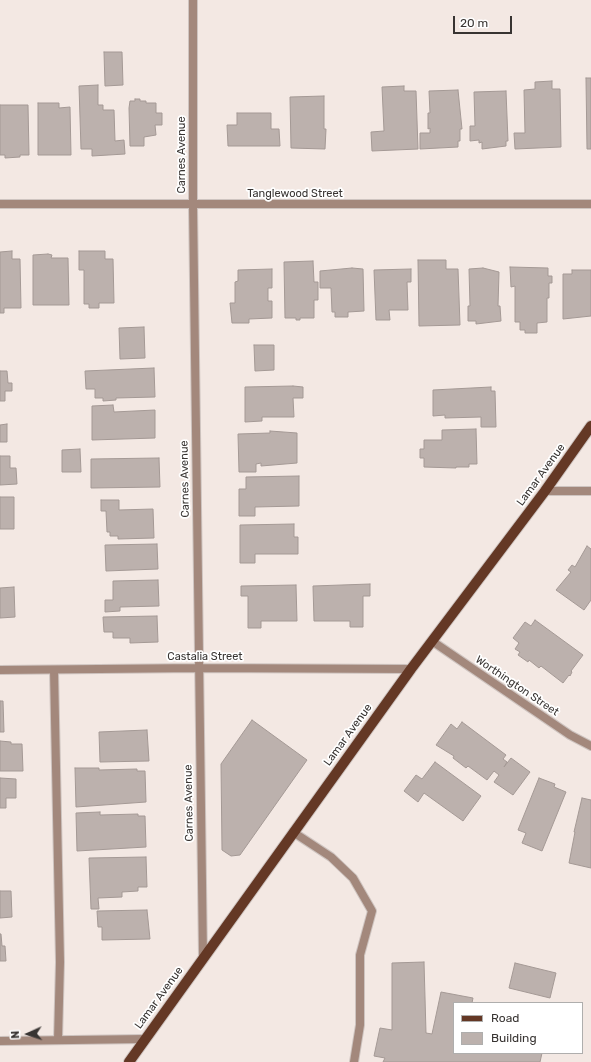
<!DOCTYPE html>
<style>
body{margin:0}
#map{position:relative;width:591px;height:1062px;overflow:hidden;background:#f3e8e3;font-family:Rubik,sans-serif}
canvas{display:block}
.legend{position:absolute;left:453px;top:1002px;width:130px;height:52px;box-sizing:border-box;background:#fff;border:1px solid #afaead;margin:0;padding:5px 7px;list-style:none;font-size:12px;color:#383432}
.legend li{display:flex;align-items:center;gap:8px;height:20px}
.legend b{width:20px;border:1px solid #afaead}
.north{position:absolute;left:8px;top:1014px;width:40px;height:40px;-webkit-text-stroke:3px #fff;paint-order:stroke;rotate:267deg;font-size:11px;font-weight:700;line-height:16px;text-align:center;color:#383432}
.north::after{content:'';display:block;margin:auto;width:14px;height:18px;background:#383432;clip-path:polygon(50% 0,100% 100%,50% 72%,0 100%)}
.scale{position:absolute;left:453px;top:16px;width:59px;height:18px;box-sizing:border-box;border:2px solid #383432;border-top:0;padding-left:5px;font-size:12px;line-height:14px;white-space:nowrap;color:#383432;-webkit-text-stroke:3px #fff;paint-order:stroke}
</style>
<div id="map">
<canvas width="591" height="1062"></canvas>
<ul class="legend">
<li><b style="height:5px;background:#643825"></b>Road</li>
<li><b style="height:11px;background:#bcb1ad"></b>Building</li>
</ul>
<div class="north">N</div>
<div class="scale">20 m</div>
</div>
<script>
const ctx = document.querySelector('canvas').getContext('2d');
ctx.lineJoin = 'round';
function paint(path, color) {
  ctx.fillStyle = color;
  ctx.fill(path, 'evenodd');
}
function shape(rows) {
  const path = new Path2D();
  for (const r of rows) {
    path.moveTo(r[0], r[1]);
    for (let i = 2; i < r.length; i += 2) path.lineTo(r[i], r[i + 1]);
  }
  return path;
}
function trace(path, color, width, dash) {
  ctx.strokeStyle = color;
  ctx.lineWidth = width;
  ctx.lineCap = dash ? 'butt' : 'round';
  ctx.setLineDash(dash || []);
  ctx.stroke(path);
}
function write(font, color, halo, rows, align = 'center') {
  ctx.font = font + ' Rubik,sans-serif';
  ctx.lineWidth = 3.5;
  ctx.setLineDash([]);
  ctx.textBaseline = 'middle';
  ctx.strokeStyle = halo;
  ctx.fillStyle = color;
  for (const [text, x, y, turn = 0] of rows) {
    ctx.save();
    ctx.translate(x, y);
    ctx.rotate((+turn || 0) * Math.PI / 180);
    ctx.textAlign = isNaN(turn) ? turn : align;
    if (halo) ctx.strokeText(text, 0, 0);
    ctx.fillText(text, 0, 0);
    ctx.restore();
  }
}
const building = shape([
 [104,52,122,52,123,85,105,86,104,52],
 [586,78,591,78,591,149,587,149,586,78],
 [552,81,552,89,560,89,561,147,515,149,514,133,525,133,524,90,535,89,535,82,552,81],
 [98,85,98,105,103,105,103,110,114,110,115,141,124,140,125,154,92,156,92,149,81,149,79,86,98,85],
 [404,86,404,91,416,91,418,149,372,151,371,132,384,131,382,87,404,86],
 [458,90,462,129,460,129,460,141,458,141,458,147,420,149,420,133,430,133,430,128,428,129,428,113,430,113,429,91,458,90],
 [506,91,508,141,506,141,506,146,482,149,482,142,479,143,479,140,470,141,470,126,475,126,474,92,506,91],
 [324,96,324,129,326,129,325,149,291,148,290,97,324,96],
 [135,99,140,99,140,101,146,101,146,103,156,103,156,113,162,113,162,125,155,125,156,135,144,137,144,146,130,146,129,108,130,101,135,101,135,99],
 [38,103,59,103,59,108,70,107,71,155,38,155,38,103],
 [0,105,28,105,29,155,20,155,20,157,5,158,5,155,0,155,0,105],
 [237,113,271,113,271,129,279,129,280,146,228,146,227,125,237,125,237,113],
 [12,251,12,259,20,259,21,308,4,308,4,313,0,313,0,252,12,251],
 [79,251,105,251,105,259,113,259,114,303,99,303,99,308,89,308,89,304,84,304,84,270,79,270,79,251],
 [48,254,52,255,51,258,68,258,69,305,33,305,33,255,48,254],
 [418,260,446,260,446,269,458,269,460,325,419,326,418,260],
 [313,261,314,282,318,282,318,300,314,300,314,318,300,318,300,320,296,320,296,318,285,318,284,262,313,261],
 [510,267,548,268,548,276,552,276,552,283,549,283,549,298,547,298,547,322,537,323,537,333,525,333,525,330,520,330,520,322,515,322,515,286,511,287,510,267],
 [352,268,363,269,364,311,348,312,348,317,335,317,335,312,332,312,331,288,320,288,320,271,352,268],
 [483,268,499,272,498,306,500,306,501,321,476,324,476,321,468,321,468,306,470,306,469,269,483,268],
 [272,269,272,288,268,288,268,301,272,301,272,318,249,319,249,323,232,323,230,303,235,303,235,282,238,281,238,270,272,269],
 [411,269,411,282,407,282,408,310,389,310,390,320,376,320,374,270,411,269],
 [572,270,591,270,591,316,563,319,563,274,572,274,572,270],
 [144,327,145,358,120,359,119,328,144,327],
 [254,345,274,345,274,370,255,371,254,345],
 [154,368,155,397,116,398,116,400,103,401,103,398,95,398,95,389,86,389,85,371,154,368],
 [0,371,7,371,8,383,12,383,12,391,5,391,5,401,0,401,0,371],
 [293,386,303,387,303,398,293,398,294,417,262,417,262,421,245,422,245,387,293,386],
 [491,387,491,391,495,391,496,427,481,427,481,417,445,418,445,415,433,416,433,390,491,387],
 [113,405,114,412,155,410,155,438,92,440,92,406,113,405],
 [7,424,7,442,0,442,0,425,7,424],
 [476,429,477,464,469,464,469,467,456,467,456,468,424,467,424,458,420,458,420,449,424,449,424,440,442,440,442,430,476,429],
 [270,431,297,433,297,463,261,466,261,463,256,464,256,472,239,472,238,434,270,433,270,431],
 [80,449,81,472,62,472,62,450,80,449],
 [0,456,10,456,10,468,16,468,17,484,0,485,0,456],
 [159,458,160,487,91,488,91,459,159,458],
 [299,476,299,506,255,507,255,516,239,516,239,489,246,489,246,477,299,476],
 [0,497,14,497,14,529,0,529,0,497],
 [101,500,119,500,119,510,153,509,154,538,118,539,118,536,110,536,110,532,107,532,106,511,101,511,101,500],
 [294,524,294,537,298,537,298,554,255,554,255,563,240,563,240,525,294,524],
 [157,544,158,569,106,571,105,545,157,544],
 [587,546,591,549,591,600,584,610,556,590,571,572,568,570,572,565,575,567,587,546],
 [158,580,159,606,120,607,120,611,105,612,105,600,113,600,113,581,158,580],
 [370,584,370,596,363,596,363,627,350,627,350,621,314,621,313,586,370,584],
 [296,585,297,621,261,621,261,628,248,628,248,596,241,596,241,586,296,585],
 [14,587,15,617,0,618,0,588,14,587],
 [157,616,158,642,130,643,130,638,113,638,113,632,104,632,103,617,157,616],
 [535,620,583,655,571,671,572,672,570,676,569,675,563,683,541,666,539,668,529,660,528,662,518,655,520,652,515,649,519,643,513,638,525,622,531,626,535,620],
 [0,701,3,701,4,732,0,732,0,701],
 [252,720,307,760,240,855,231,856,222,850,221,764,252,720],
 [462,722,506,755,503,759,507,762,504,767,511,758,530,772,513,795,494,782,499,775,494,771,487,780,468,766,466,768,453,758,454,756,436,745,451,724,457,729,462,722],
 [147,730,149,761,100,762,99,732,147,730],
 [0,741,11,742,11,744,22,744,23,771,0,771,0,741],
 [435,762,481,796,463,821,424,793,418,802,404,791,416,775,422,779,435,762],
 [75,768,99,768,99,770,137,769,137,771,145,771,146,802,76,807,75,768],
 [0,778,16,779,16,798,6,798,6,808,0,808,0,778],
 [539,778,555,784,554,787,566,792,542,851,522,843,526,833,518,830,539,778],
 [582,798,591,800,591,868,569,863,575,832,574,832,582,798],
 [100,812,100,815,138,814,138,816,145,816,146,847,77,851,76,813,100,812],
 [146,857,147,887,138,887,138,891,122,892,122,897,98,898,99,909,91,909,89,858,146,857],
 [0,891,11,891,12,917,0,918,0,891],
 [147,910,150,939,102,940,102,927,98,927,97,911,147,910],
 [0,934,1,934,2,946,5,946,6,961,0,961,0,934],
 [424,962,426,1033,432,1034,441,992,473,998,472,1003,454,1003,454,1053,542,1053,540,1062,383,1062,385,1058,374,1056,380,1028,392,1030,392,963,424,962],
 [515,963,556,973,550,998,509,988,515,963]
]);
paint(building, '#bcb1ad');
trace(building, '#a49995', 1);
const service = shape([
 [54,670,60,962,58,1040],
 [293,832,331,857,353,878,372,911,360,955,360,1025,354,1062]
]);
const minor = shape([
 [193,0,193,205,203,957],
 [0,204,591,204],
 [432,641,570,735,591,746],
 [0,670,198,668,411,669],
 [0,1041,144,1039]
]);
const tertiary = shape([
 [545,491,591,491]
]);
const primary = shape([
 [129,1062,411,669,545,491,591,426]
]);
trace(service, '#cec4c0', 10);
trace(minor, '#cec4c0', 10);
trace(tertiary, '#cec4c0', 10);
trace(primary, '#cec4c0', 12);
trace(service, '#a3887c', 8);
trace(minor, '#a3887c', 8);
trace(tertiary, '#a3887c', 8);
trace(primary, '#643825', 10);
write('11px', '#383432', '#fff', [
 ["Carnes Avenue",182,155,-90],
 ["Tanglewood Street",295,194],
 ["Lamar Avenue",541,475,-54],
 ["Carnes Avenue",185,479,-91],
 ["Castalia Street",205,657],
 ["Worthington Street",517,686,34],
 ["Lamar Avenue",348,735,-54],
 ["Carnes Avenue",189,803,-91],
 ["Lamar Avenue",159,998,-54]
]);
</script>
